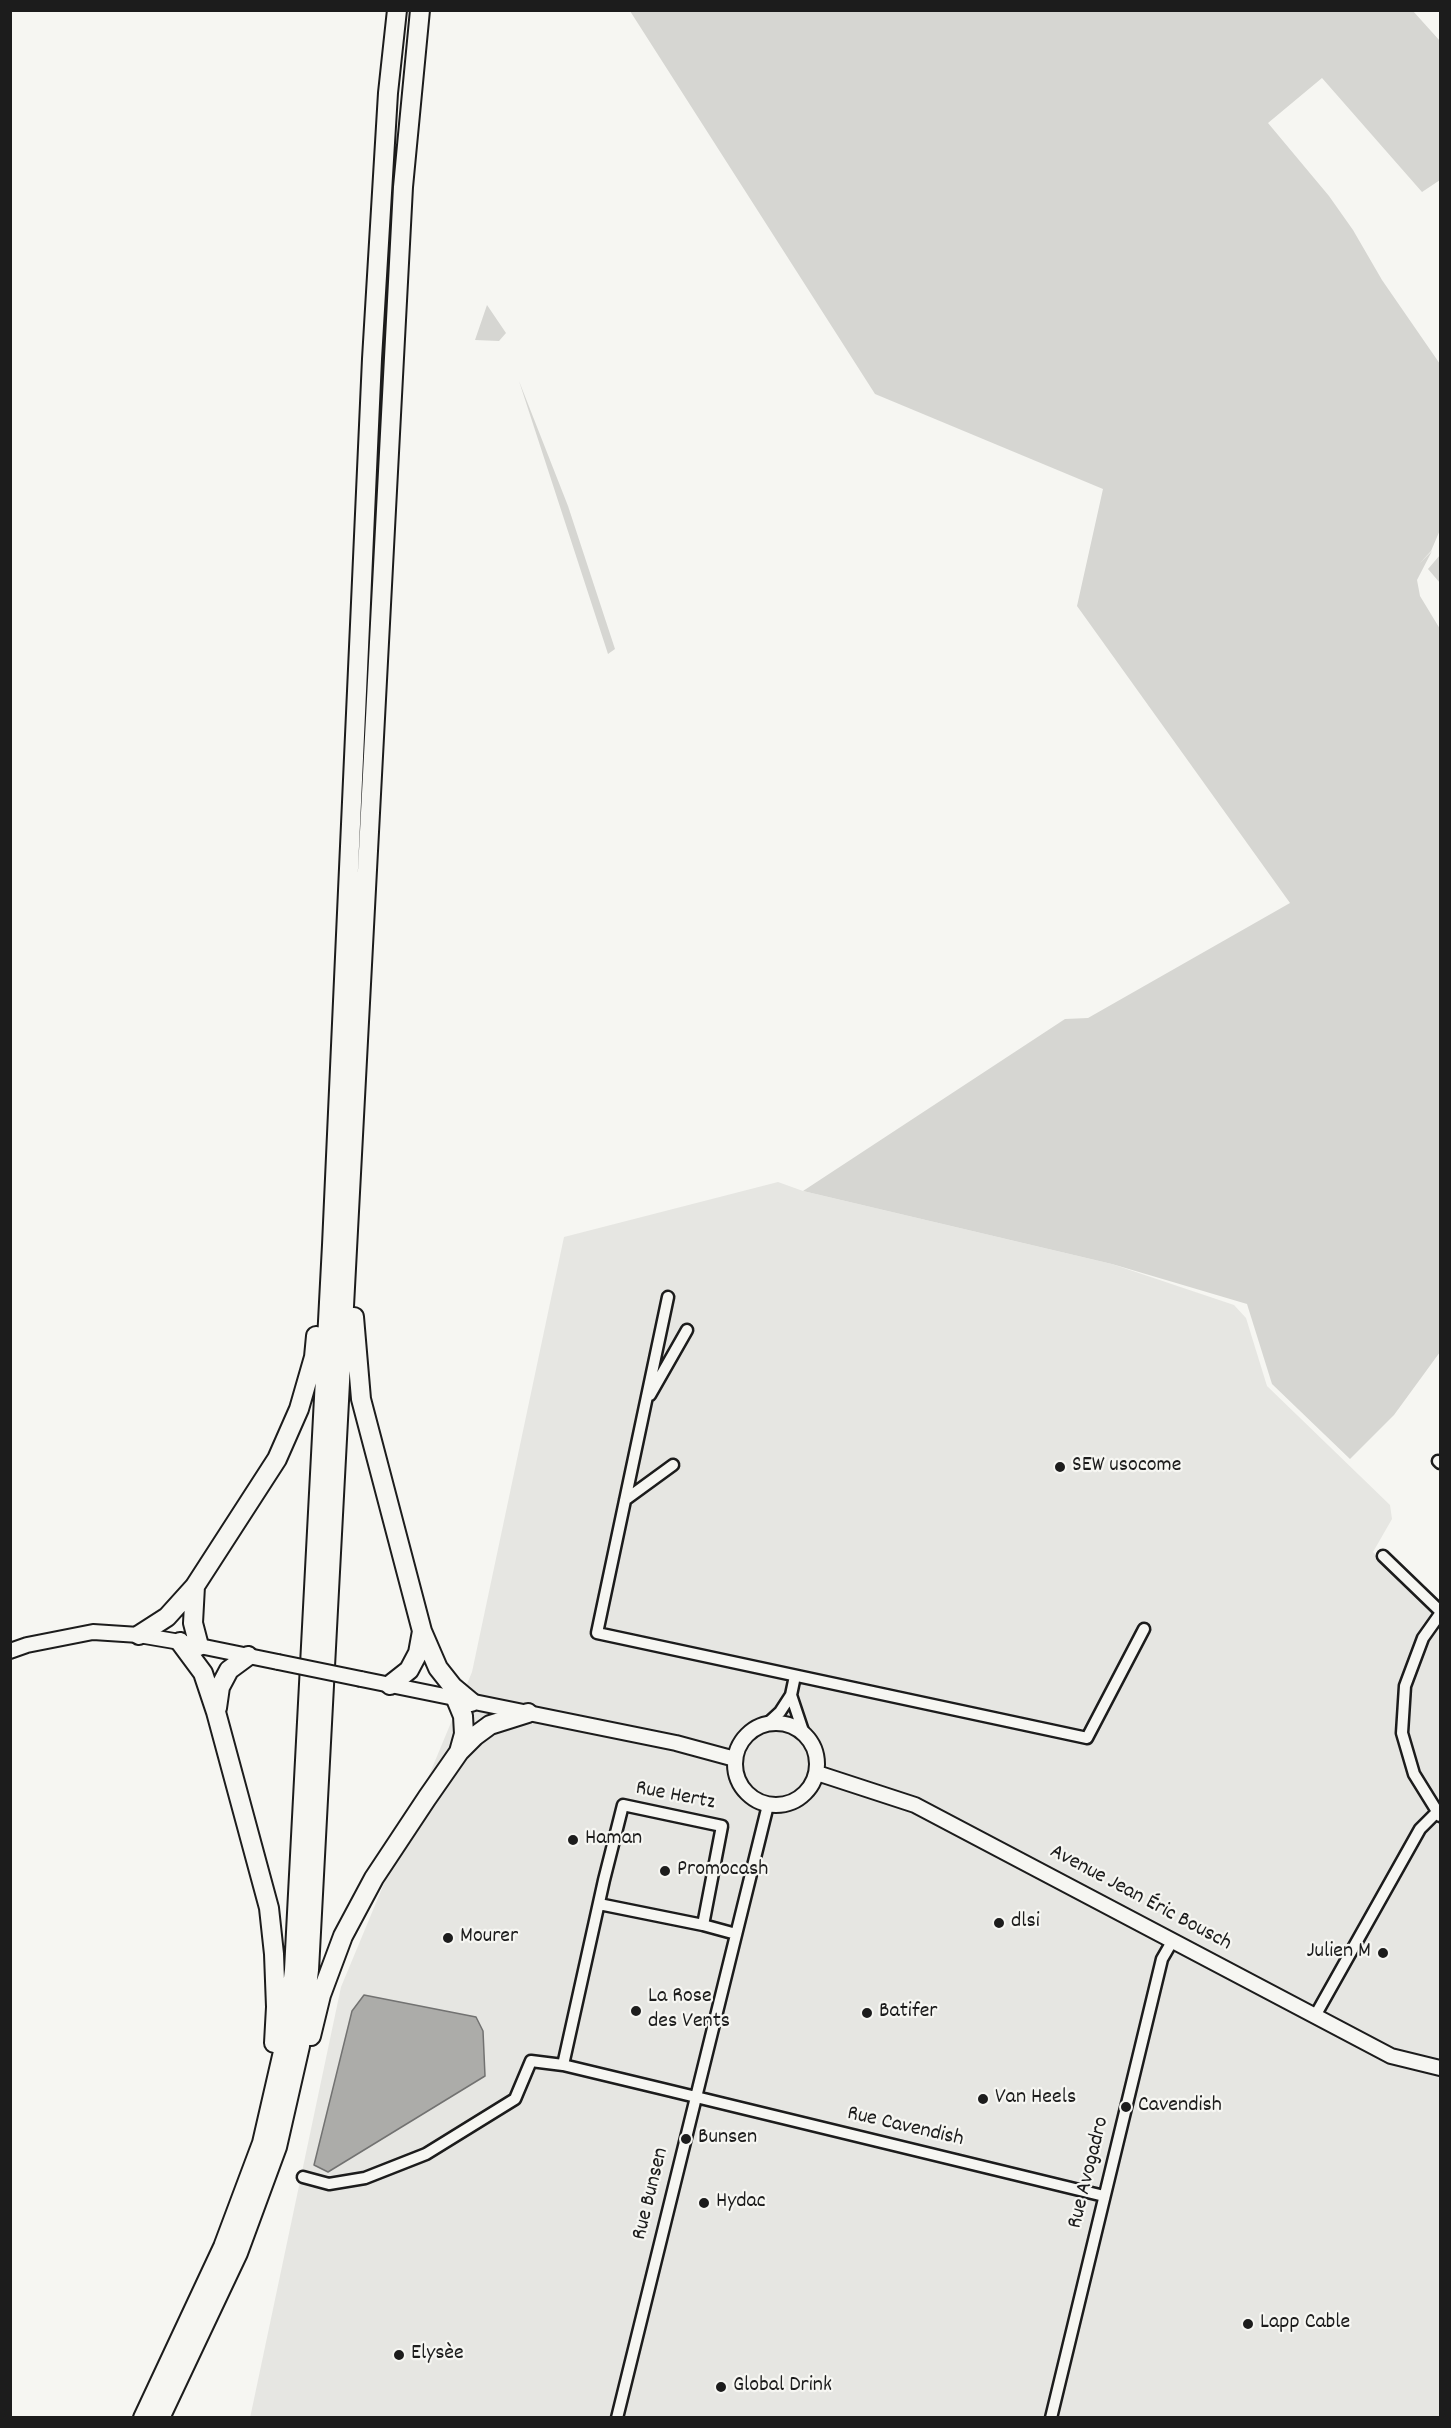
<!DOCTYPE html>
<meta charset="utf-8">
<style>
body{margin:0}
#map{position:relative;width:1451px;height:2428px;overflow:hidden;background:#f6f6f2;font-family:Dekko,sans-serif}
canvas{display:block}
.frame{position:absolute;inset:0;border:12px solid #1c1c1c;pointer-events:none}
</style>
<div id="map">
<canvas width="1451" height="2428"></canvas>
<div class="frame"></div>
</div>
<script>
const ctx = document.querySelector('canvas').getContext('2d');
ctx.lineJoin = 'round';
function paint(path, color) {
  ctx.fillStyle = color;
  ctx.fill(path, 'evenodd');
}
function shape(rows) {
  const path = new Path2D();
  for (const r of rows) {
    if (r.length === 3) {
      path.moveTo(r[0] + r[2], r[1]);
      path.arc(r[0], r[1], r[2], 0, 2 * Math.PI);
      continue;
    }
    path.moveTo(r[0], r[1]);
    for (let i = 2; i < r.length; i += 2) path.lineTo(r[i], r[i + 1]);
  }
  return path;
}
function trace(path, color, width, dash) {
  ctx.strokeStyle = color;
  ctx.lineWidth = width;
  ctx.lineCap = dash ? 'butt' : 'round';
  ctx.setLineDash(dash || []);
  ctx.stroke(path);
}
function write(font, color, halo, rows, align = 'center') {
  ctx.font = font + ' Dekko,sans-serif';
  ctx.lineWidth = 4.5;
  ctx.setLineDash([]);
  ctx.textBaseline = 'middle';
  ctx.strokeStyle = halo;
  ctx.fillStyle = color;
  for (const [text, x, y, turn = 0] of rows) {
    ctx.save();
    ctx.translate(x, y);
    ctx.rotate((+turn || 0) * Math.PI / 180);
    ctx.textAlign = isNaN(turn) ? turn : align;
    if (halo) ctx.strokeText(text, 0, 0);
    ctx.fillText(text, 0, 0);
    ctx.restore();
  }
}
paint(shape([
 [778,1182,803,1191,1112,1264,1234,1305,1246,1318,1267,1386,1390,1505,1392,1519,1373,1552,1434,1611,1440,1621,1440,2417,250,2418,341,1987,472,1672,564,1237]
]), '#e6e6e2');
paint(shape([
 [1413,11,1440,41,1440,180,1422,192,1322,78,1268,123,1329,196,1353,230,1382,280,1440,364,1440,530,1431,551,1420,563,1432,551,1417,580,1420,596,1440,629,1440,1352,1394,1415,1350,1459,1272,1384,1247,1304,1112,1264,803,1191,1065,1019,1088,1018,1290,903,1077,606,1103,489,875,394,630,11],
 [487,305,506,333,499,341,475,340],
 [519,381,568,506,615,649,608,654],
 [1440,555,1440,583,1428,569]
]), '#d6d6d2');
const water = shape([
 [364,1995,476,2017,483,2031,485,2076,328,2172,314,2165,352,2011,364,1995]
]);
paint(water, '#acaca9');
trace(water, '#727271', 1.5);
const street = shape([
 [668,1297,597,1633,1087,1738,1144,1629],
 [650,1395,687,1330],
 [1438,1461,1440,1463],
 [625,1500,673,1465],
 [1383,1556,1440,1611],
 [1440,1614,1423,1638,1405,1686,1402,1733,1414,1774,1440,1816],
 [791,1695,804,1734],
 [767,1724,780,1712,791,1695,795,1676],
 [703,1925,736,1934],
 [1315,2016,1420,1829,1437,1812],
 [563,2065,604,1880,623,1805,722,1826,703,1925,599,1904],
 [303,2177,329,2184,365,2178,426,2154,515,2099,531,2061,563,2065,663,2089,1104,2196],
 [617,2418,768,1805],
 [1051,2418,1162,1959,1173,1940]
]);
const secondary = shape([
 [10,1651,27,1645,93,1632,139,1635,180,1642,278,1662],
 [361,1679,676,1743,735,1759],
 [776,1764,41],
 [817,1773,915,1805,1391,2056,1440,2068]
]);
const highway = shape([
 [354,1317,361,1399,422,1631,418,1653,409,1670,390,1685],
 [195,1586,193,1623,199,1646],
 [422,1631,438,1668,453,1687,471,1702],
 [139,1635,167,1617,195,1586,277,1459,299,1409,314,1357,316,1336],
 [180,1642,203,1673,216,1712,269,1908,274,1954,276,2007,274,2043],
 [456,1699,463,1716,464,1734,459,1752],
 [217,1708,220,1687,229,1670,248,1656],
 [311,2036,321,1995,343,1936,374,1878,427,1798,459,1752,475,1736,490,1725,528,1713],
 [143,2418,223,2247,262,2143,285,2043,294,1970,332,1245,372,359,388,93,397,10],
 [160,2418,238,2253,277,2147,300,2046,309,1970,403,187,420,10]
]);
trace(street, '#1c1c1c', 15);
trace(secondary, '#1c1c1c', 18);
trace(highway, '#1c1c1c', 22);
trace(street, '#f6f6f2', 10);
trace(secondary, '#f6f6f2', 14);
trace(highway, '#f6f6f2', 18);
const secondaryBridge = shape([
 [278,1662,361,1679]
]);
trace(secondaryBridge, '#1c1c1c', 18, []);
trace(secondaryBridge, '#f6f6f2', 14);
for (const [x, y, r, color] of [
 [1060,1467,6,"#1c1c1c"],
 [573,1840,6,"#1c1c1c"],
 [665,1871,6,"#1c1c1c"],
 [999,1923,6,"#1c1c1c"],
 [448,1938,6,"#1c1c1c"],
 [1383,1953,6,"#1c1c1c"],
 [636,2011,6,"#1c1c1c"],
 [867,2013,6,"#1c1c1c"],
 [983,2099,6,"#1c1c1c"],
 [1126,2107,6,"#1c1c1c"],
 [686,2139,6,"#1c1c1c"],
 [704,2203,6,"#1c1c1c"],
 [1248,2324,6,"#1c1c1c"],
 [399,2355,6,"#1c1c1c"],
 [721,2387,6,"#1c1c1c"]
]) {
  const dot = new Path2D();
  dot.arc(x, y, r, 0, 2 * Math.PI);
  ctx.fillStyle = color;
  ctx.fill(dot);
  trace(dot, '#f6f6f2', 2);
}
write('22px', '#1c1c1c', '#f6f6f2', [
 ["SEW usocome",1072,1467],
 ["Haman",585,1840],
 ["Promocash",677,1871],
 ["dlsi",1011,1923],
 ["Mourer",460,1938],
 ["Julien M",1371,1953,"right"],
 ["La Rose",648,1998],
 ["des Vents",648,2023],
 ["Batifer",879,2013],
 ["Van Heels",995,2099],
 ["Cavendish",1138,2107],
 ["Bunsen",698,2139],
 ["Hydac",716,2203],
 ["Lapp Cable",1260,2324],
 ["Elysèe",411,2355],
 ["Global Drink",733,2387]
], 'left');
write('22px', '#1c1c1c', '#f6f6f2', [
 ["Rue Hertz",675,1797,11],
 ["Avenue Jean Éric Bousch",1140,1899,28],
 ["Rue Cavendish",905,2128,13],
 ["Rue Avogadro",1090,2173,-76],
 ["Rue Bunsen",652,2194,-76]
]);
</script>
